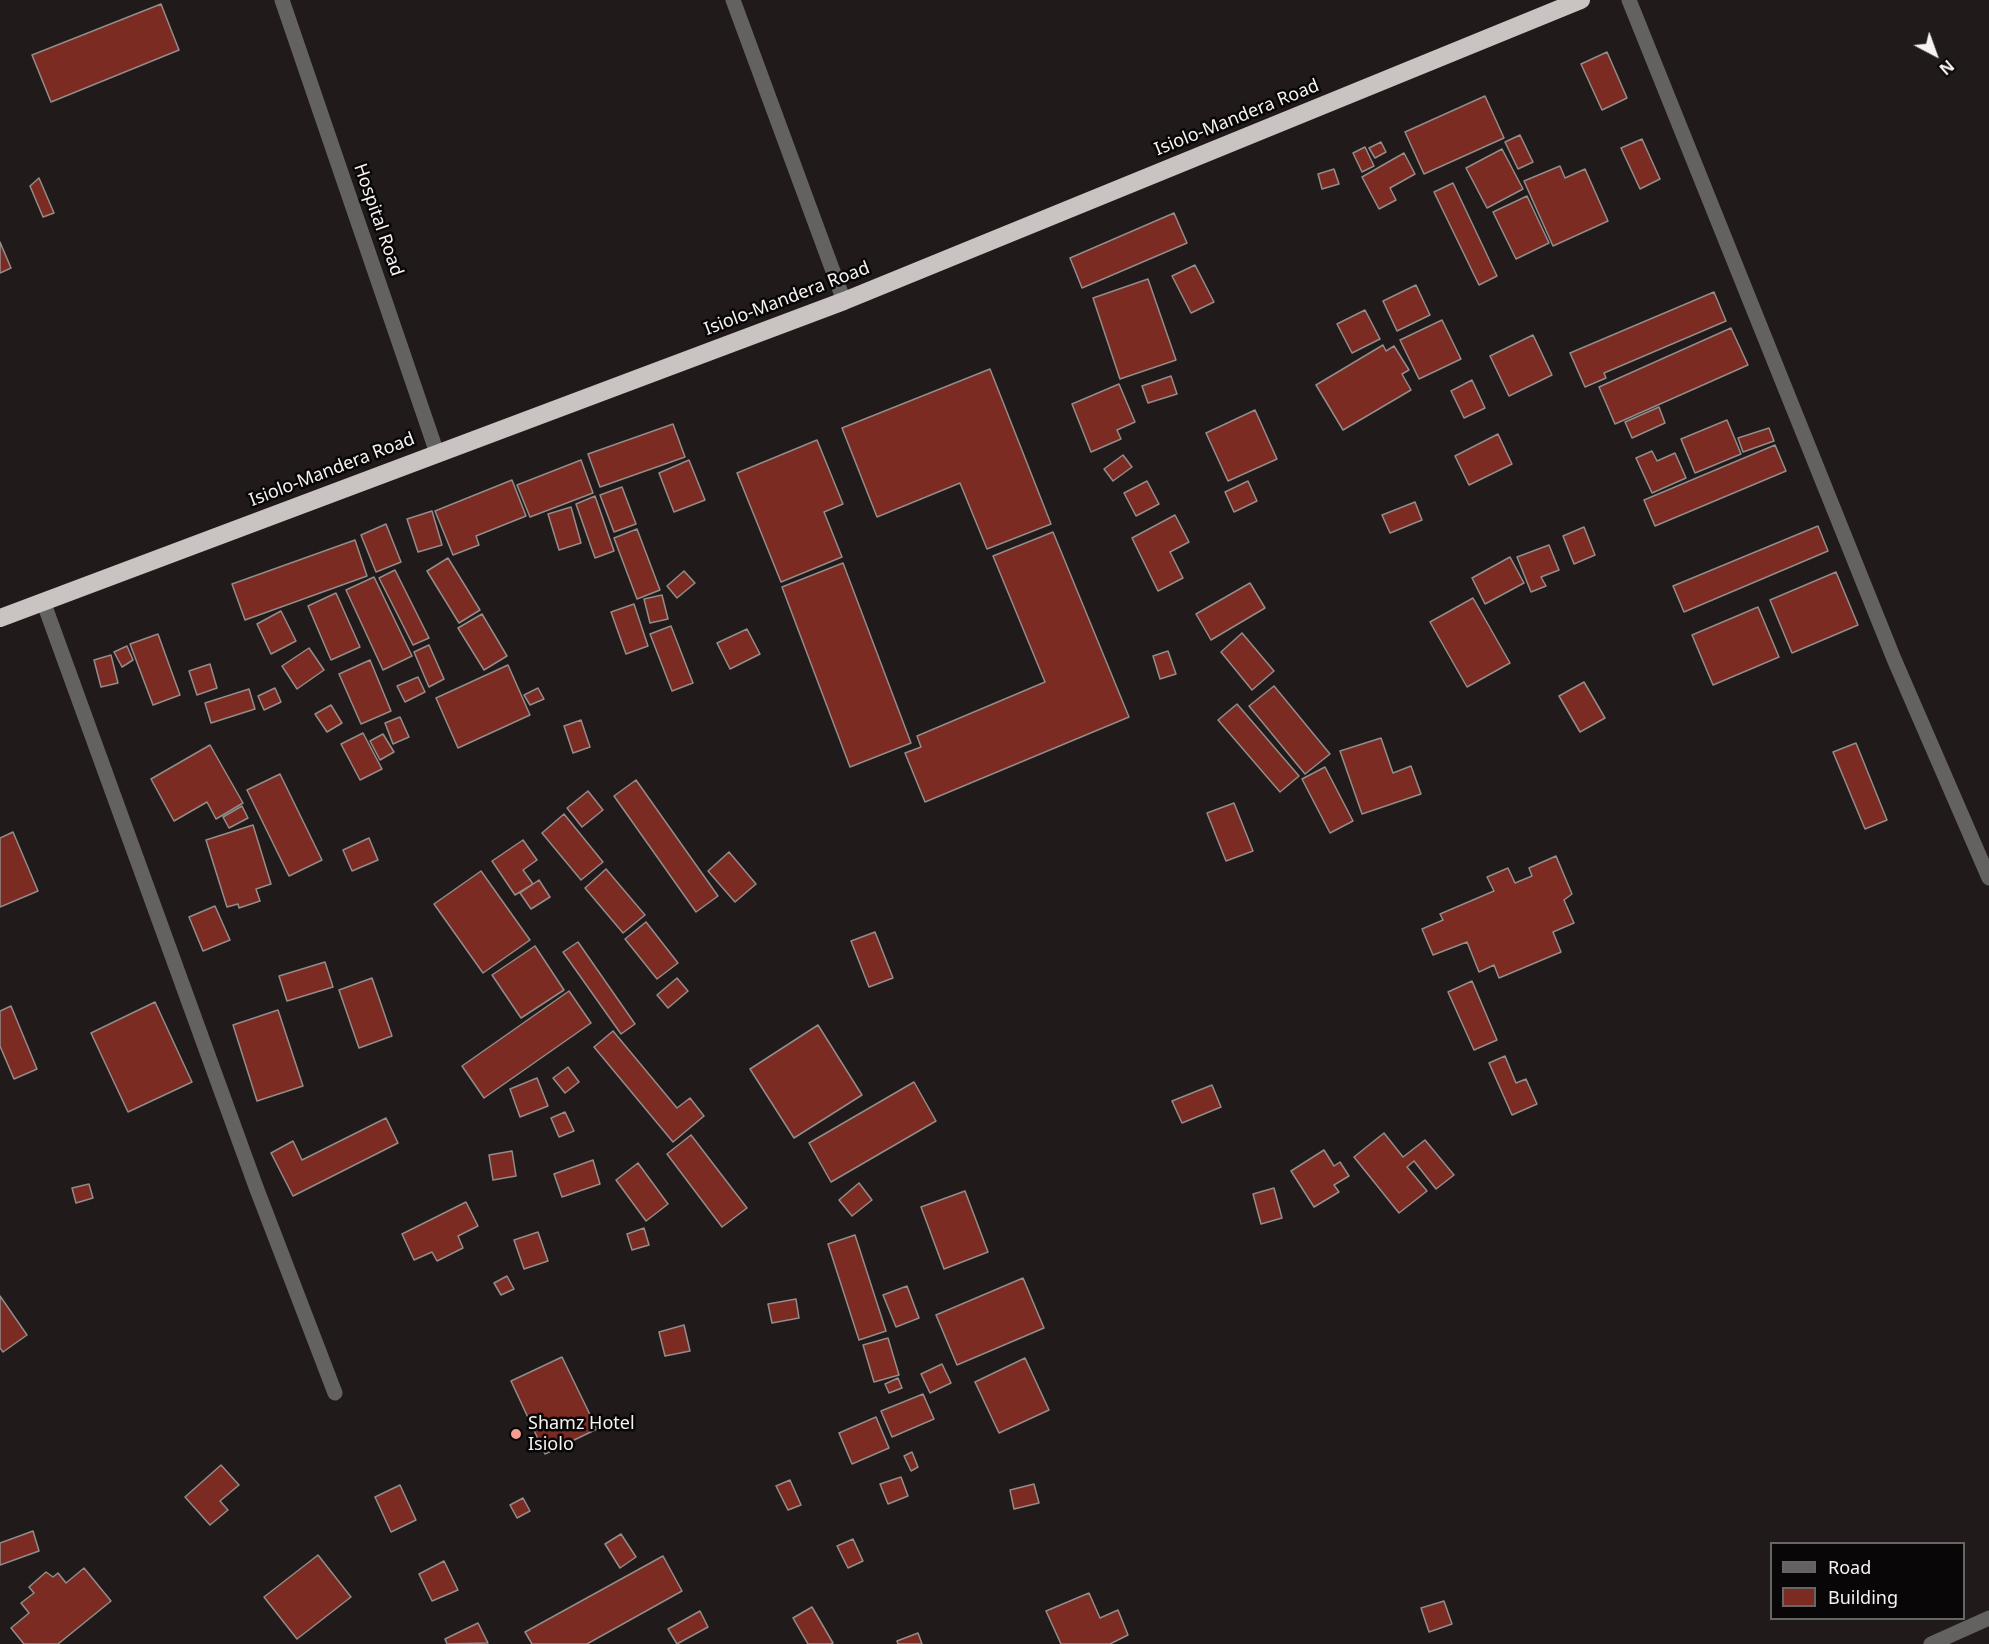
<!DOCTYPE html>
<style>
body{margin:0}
#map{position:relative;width:1989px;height:1644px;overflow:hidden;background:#201b1a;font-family:"Noto Sans",sans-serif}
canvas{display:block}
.legend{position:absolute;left:1770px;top:1542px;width:195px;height:78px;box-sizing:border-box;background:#080606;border:2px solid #686565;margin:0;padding:8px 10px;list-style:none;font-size:18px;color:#f7f3f3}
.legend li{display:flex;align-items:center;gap:12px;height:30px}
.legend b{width:30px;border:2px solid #686565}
.north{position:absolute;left:1905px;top:24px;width:60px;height:60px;-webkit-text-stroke:4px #080606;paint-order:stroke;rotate:139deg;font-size:16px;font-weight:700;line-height:24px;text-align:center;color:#f7f3f3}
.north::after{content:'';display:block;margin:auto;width:21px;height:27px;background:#f7f3f3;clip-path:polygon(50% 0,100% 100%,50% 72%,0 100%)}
</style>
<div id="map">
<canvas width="1989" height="1644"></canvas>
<ul class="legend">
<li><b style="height:8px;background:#646161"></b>Road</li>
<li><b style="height:16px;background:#7c2b22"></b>Building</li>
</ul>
<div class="north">N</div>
</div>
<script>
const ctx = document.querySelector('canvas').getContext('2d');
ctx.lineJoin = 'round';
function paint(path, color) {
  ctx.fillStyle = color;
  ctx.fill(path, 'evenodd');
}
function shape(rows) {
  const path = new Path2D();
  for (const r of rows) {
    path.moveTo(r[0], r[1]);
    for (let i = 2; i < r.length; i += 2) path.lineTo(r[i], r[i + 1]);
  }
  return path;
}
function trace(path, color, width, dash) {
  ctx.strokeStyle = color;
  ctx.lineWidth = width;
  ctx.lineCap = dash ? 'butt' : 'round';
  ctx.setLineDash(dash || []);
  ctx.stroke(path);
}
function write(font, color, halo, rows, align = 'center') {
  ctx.font = font + ' "Noto Sans",sans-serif';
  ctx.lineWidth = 5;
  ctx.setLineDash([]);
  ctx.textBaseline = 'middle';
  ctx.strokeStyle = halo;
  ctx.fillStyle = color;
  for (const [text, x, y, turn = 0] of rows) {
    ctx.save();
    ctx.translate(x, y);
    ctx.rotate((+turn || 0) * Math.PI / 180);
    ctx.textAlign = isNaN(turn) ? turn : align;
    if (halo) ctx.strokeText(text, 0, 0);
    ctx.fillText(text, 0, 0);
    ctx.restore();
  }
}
const building = shape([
 [161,4,179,50,51,102,32,55,161,4],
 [1607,52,1627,98,1602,110,1581,64,1607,52],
 [1485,96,1504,138,1424,174,1405,132,1485,96],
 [1520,135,1533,162,1518,169,1505,142,1520,135],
 [1642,139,1660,179,1640,189,1621,148,1642,139],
 [1381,142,1386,152,1375,158,1369,148,1381,142],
 [1365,147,1374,166,1362,172,1353,153,1365,147],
 [1502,149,1523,189,1487,208,1466,168,1502,149],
 [1404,153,1415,174,1390,188,1396,200,1379,209,1362,177,1404,153],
 [1560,166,1565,178,1585,169,1608,221,1553,246,1524,181,1560,166],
 [1334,169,1339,184,1322,189,1318,174,1334,169],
 [39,178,54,213,43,217,30,186,39,178],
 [1453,183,1497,276,1479,285,1434,192,1453,183],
 [1527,196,1549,243,1516,259,1493,212,1527,196],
 [1174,213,1187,243,1082,288,1070,258,1174,213],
 [0,242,11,268,0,273,0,242],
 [1195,265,1214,302,1191,313,1172,276,1195,265],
 [1148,279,1176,360,1120,379,1093,298,1148,279],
 [1416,285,1430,315,1397,331,1383,301,1416,285],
 [1714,292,1726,321,1604,373,1606,378,1585,387,1570,353,1714,292],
 [1365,310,1380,339,1352,353,1337,324,1365,310],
 [1442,320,1461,359,1419,379,1400,340,1442,320],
 [1731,328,1748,365,1615,424,1599,387,1731,328],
 [1533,335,1552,375,1509,396,1490,356,1533,335],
 [1383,345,1386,351,1394,346,1409,370,1402,374,1411,390,1343,430,1316,385,1383,345],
 [990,369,1051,524,987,549,960,483,877,517,842,428,990,369],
 [1171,376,1177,394,1148,403,1142,386,1171,376],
 [1472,380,1485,408,1464,418,1451,391,1472,380],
 [1119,384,1135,422,1117,430,1121,439,1091,452,1072,404,1119,384],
 [1659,407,1665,423,1632,438,1625,422,1659,407],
 [1255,410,1277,459,1228,481,1206,433,1255,410],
 [1727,420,1741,454,1695,473,1681,439,1727,420],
 [673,424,685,457,600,487,588,454,673,424],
 [1769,428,1774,441,1743,452,1738,438,1769,428],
 [1498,434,1512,464,1469,485,1455,456,1498,434],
 [817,440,843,504,824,512,842,557,781,582,737,473,817,440],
 [1775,445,1786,471,1655,526,1644,500,1775,445],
 [1652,451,1657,461,1675,453,1686,478,1652,493,1636,458,1652,451],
 [1123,455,1132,467,1113,481,1104,469,1123,455],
 [581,460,593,493,530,517,517,485,581,460],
 [689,460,705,500,674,512,659,473,689,460],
 [512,480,526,516,476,536,479,545,453,555,435,511,512,480],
 [1147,481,1159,504,1136,516,1124,493,1147,481],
 [1248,481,1257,501,1234,512,1225,492,1248,481],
 [622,487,636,524,614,532,600,495,622,487],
 [595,496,614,551,595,558,576,504,595,496],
 [1415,502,1422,520,1390,533,1382,515,1415,502],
 [571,507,581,543,559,550,548,514,571,507],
 [432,511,442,545,418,552,407,519,432,511],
 [1175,515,1189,542,1170,552,1183,578,1158,591,1132,538,1175,515],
 [386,524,401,562,376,572,361,535,386,524],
 [1818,526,1828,551,1684,612,1673,586,1818,526],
 [1584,527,1595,555,1574,564,1563,536,1584,527],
 [637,529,660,590,637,599,614,538,637,529],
 [1053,532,1129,717,925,802,905,753,921,747,917,736,1045,682,993,556,1053,532],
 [355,540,367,576,245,620,232,584,355,540],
 [1549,545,1559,570,1541,577,1546,586,1531,592,1517,557,1549,545],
 [1510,557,1524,583,1485,604,1472,578,1510,557],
 [448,558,480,610,459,623,427,571,448,558],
 [843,563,911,743,850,767,782,587,843,563],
 [395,570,429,638,413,645,379,578,395,570],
 [684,571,695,583,677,598,667,586,684,571],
 [1836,572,1858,625,1792,653,1770,600,1836,572],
 [374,577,412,656,383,670,346,590,374,577],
 [1250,583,1265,608,1211,640,1196,614,1250,583],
 [336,593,360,647,331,660,308,606,336,593],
 [662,595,668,619,650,623,644,599,662,595],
 [1473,598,1510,663,1467,687,1430,622,1473,598],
 [634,604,648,646,626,654,611,612,634,604],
 [1758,607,1779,657,1713,685,1692,635,1758,607],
 [281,611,296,641,271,654,257,624,281,611],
 [482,614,507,656,484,670,458,628,482,614],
 [671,626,693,683,672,691,650,634,671,626],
 [747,629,760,654,730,669,717,643,747,629],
 [1242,633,1274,671,1252,690,1221,652,1242,633],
 [158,634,180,695,153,705,130,644,158,634],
 [429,645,444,679,429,687,414,652,429,645],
 [127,646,133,660,122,667,114,652,127,646],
 [309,648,324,670,297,689,282,666,309,648],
 [1168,651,1176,674,1160,679,1153,656,1168,651],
 [111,655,118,683,101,687,94,660,111,655],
 [370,660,391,711,361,724,339,674,370,660],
 [210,664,217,688,197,695,189,671,210,664],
 [508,665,530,715,458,748,436,698,508,665],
 [418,677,425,692,405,702,397,686,418,677],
 [1584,682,1605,718,1580,732,1559,696,1584,682],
 [1274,686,1330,754,1305,774,1249,706,1274,686],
 [275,688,281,702,264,710,258,696,275,688],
 [538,688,544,699,530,705,524,695,538,688],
 [249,689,255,709,211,723,205,703,249,689],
 [1237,704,1299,776,1280,792,1218,720,1237,704],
 [331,705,342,723,327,732,315,714,331,705],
 [400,717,409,737,393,744,385,723,400,717],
 [581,720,590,747,573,753,564,726,581,720],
 [363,733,382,769,360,780,341,744,363,733],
 [383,734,394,752,380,760,370,741,383,734],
 [1381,738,1393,773,1411,766,1421,794,1362,814,1340,751,1381,738],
 [1856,743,1887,820,1865,829,1833,752,1856,743],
 [210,745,243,803,216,819,207,802,174,821,151,779,210,745],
 [1325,767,1353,821,1330,833,1302,779,1325,767],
 [280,774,322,860,289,876,247,790,280,774],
 [636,780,718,896,696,912,614,796,636,780],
 [588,791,603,810,582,827,567,808,588,791],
 [1234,803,1253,851,1226,861,1207,813,1234,803],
 [242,806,248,818,229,828,223,817,242,806],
 [564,814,603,862,581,880,542,833,564,814],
 [253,825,271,884,256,889,260,901,239,908,238,904,227,907,206,840,253,825],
 [13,832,38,891,0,907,0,838,13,832],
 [369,838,378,860,352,871,343,850,369,838],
 [523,840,537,860,523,870,533,884,515,895,492,861,523,840],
 [729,852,756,884,735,902,708,871,729,852],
 [1556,856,1572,894,1564,900,1574,923,1553,932,1561,952,1499,978,1494,965,1479,972,1467,942,1433,955,1422,929,1443,920,1440,914,1494,891,1487,877,1508,868,1515,883,1532,876,1529,868,1556,856],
 [606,869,645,915,623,933,585,888,606,869],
 [481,871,530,940,483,973,434,904,481,871],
 [539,880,550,897,531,909,520,893,539,880],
 [215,906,230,940,203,951,189,917,215,906],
 [646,922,678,963,657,979,625,939,646,922],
 [875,932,893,978,869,987,851,941,875,932],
 [578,942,635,1024,621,1034,563,952,578,942],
 [535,946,564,990,521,1018,492,975,535,946],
 [325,962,333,987,287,1001,279,976,325,962],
 [372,978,392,1036,359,1048,339,990,372,978],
 [677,978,688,991,668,1008,657,995,677,978],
 [1472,981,1497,1040,1474,1050,1448,992,1472,981],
 [569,991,591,1023,484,1098,462,1066,569,991],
 [155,1002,192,1082,128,1112,91,1033,155,1002],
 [11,1006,37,1069,14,1079,0,1046,0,1011,11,1006],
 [278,1010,303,1086,257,1101,233,1025,278,1010],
 [818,1025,862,1095,794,1138,750,1069,818,1025],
 [613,1031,677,1108,690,1098,704,1116,673,1142,594,1047,613,1031],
 [1505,1056,1516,1083,1526,1079,1537,1104,1512,1115,1489,1063,1505,1056],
 [568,1067,579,1082,565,1093,553,1078,568,1067],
 [537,1078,548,1106,520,1117,510,1089,537,1078],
 [914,1082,936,1121,831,1182,809,1143,914,1082],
 [1212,1085,1221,1107,1182,1123,1172,1101,1212,1085],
 [565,1112,574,1131,559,1137,551,1118,565,1112],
 [386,1118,398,1143,293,1196,271,1153,293,1141,302,1160,386,1118],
 [1384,1133,1403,1157,1425,1140,1454,1175,1436,1189,1414,1161,1407,1167,1427,1191,1399,1213,1354,1157,1384,1133],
 [691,1135,747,1208,722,1227,667,1154,691,1135],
 [1324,1150,1334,1166,1340,1162,1349,1176,1334,1185,1339,1192,1314,1207,1291,1171,1324,1150],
 [512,1151,516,1176,493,1180,489,1155,512,1151],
 [593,1160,600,1184,562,1197,554,1174,593,1160],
 [638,1163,668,1204,646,1221,616,1180,638,1163],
 [859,1183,872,1200,852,1216,839,1200,859,1183],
 [89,1184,93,1198,76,1203,72,1188,89,1184],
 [1274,1188,1282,1218,1261,1224,1253,1194,1274,1188],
 [965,1191,988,1252,944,1269,921,1207,965,1191],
 [466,1202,478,1226,458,1236,463,1248,437,1261,432,1252,414,1260,402,1234,466,1202],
 [644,1228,649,1245,632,1250,627,1234,644,1228],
 [538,1232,548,1261,524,1269,514,1240,538,1232],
 [855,1235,886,1331,859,1340,828,1244,855,1235],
 [507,1276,514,1289,501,1295,494,1283,507,1276],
 [1023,1278,1044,1328,957,1365,936,1315,1023,1278],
 [907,1286,919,1318,896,1327,883,1295,907,1286],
 [0,1296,27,1335,3,1352,0,1348,0,1296],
 [796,1299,799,1318,772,1323,768,1304,796,1299],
 [684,1325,690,1351,665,1356,659,1332,684,1325],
 [888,1338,899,1375,874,1382,863,1345,888,1338],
 [562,1357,597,1429,545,1454,511,1381,562,1357],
 [1025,1358,1049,1410,999,1433,975,1382,1025,1358],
 [942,1364,951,1383,930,1393,921,1374,942,1364],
 [898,1378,902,1388,889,1393,885,1384,898,1378],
 [923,1394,934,1419,892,1437,881,1411,923,1394],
 [876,1417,889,1448,852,1464,839,1433,876,1417],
 [912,1452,918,1467,911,1471,904,1456,912,1452],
 [221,1465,239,1485,220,1501,228,1510,210,1525,185,1497,221,1465],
 [901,1477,908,1496,888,1504,880,1484,901,1477],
 [790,1480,801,1505,788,1510,776,1486,790,1480],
 [1034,1484,1039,1503,1014,1509,1010,1490,1034,1484],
 [400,1485,416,1520,391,1532,375,1497,400,1485],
 [523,1498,530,1511,517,1518,510,1505,523,1498],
 [33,1531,39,1551,0,1565,0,1543,33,1531],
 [621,1534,636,1557,620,1568,605,1544,621,1534],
 [853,1539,863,1561,848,1568,837,1546,853,1539],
 [318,1555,351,1597,297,1639,264,1597,318,1555],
 [663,1556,682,1591,587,1644,532,1644,525,1632,663,1556],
 [444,1561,458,1590,432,1601,419,1574,444,1561],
 [84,1568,111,1601,58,1644,24,1644,11,1628,29,1613,21,1603,34,1593,29,1587,46,1572,53,1577,58,1573,66,1583,84,1568],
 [1089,1593,1100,1618,1118,1610,1128,1635,1110,1644,1061,1644,1046,1611,1089,1593],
 [1444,1601,1452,1624,1429,1632,1421,1608,1444,1601],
 [812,1607,833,1643,831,1644,808,1644,793,1618,812,1607],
 [700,1611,708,1627,677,1644,668,1629,700,1611],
 [478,1623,488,1643,447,1644,445,1639,478,1623],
 [918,1633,922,1644,898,1644,897,1641,918,1633]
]);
paint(building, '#7c2b22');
trace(building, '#928c8b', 1.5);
trace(shape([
 [282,0,437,453],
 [733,0,844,301],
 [1629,0,1894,659,1989,878],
 [43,601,256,1187,335,1393],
 [1931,1644,1989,1618]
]), '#646161', 15);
trace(shape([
 [0,618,844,301,1581,0]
]), '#c9c3c2', 18);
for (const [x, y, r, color] of [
 [516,1434,6,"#f59d8f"]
]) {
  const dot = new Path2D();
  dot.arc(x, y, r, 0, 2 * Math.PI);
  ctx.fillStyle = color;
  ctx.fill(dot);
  trace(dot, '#080606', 2);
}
write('18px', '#f7f3f3', '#080606', [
 ["Isiolo-Mandera Road",1237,118,-22],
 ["Hospital Road",378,220,71],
 ["Isiolo-Mandera Road",787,299,-21],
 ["Isiolo-Mandera Road",332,470,-21]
]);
write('18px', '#f7f3f3', '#080606', [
 ["Shamz Hotel",528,1424],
 ["Isiolo",528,1445]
], 'left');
</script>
